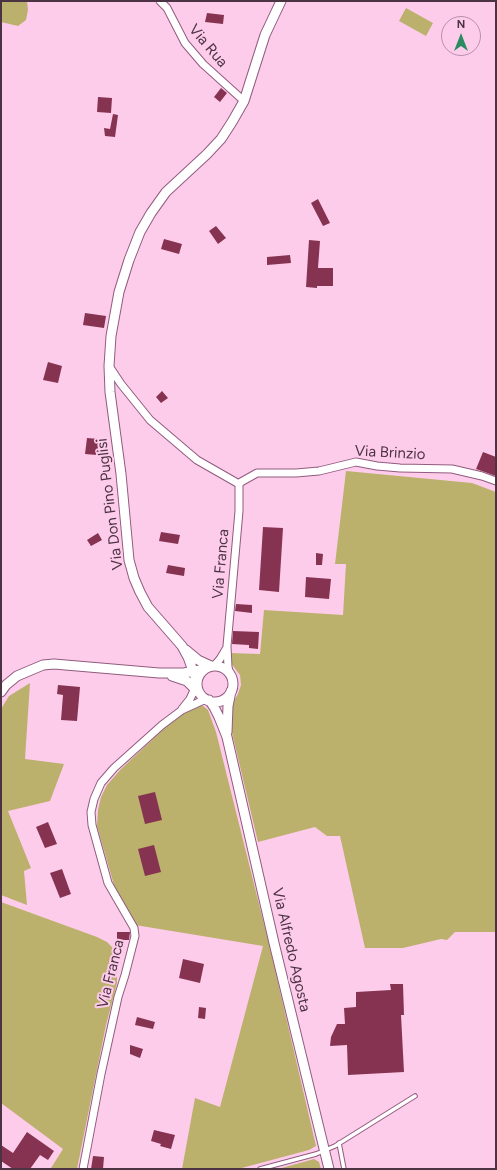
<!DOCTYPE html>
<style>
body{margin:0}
#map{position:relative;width:497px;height:1170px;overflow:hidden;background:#fecceb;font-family:Figtree,sans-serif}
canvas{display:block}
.frame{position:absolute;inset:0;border:2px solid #4c3343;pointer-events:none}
.north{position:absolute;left:441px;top:16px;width:40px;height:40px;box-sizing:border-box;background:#fecceb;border:1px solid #b78fa8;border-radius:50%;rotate:0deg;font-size:11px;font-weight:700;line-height:16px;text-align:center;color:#4c3343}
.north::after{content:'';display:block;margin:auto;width:14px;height:18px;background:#2d8b62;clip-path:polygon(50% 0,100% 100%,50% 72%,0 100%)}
</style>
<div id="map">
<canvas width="497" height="1170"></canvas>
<div class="frame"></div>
<div class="north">N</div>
</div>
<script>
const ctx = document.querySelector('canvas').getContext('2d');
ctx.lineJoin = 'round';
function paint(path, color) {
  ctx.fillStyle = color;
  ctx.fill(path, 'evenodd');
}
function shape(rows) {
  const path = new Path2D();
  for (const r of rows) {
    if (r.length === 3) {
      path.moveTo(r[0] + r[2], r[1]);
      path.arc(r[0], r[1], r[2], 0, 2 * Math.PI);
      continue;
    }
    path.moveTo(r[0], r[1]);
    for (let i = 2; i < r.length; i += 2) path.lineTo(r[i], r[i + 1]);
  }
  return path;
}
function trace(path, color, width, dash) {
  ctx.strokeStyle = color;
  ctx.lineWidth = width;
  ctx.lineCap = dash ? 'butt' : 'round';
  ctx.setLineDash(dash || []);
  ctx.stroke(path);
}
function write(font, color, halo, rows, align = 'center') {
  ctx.font = font + ' Figtree,sans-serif';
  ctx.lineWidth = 4;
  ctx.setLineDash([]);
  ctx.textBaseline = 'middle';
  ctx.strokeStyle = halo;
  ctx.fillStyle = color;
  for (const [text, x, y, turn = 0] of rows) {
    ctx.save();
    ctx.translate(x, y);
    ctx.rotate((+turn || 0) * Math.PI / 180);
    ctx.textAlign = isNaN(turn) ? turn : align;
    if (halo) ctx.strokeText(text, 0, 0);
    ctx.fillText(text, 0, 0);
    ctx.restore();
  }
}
paint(shape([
 [1,1,27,1,28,10,26,20,18,26,1,22],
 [406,8,433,23,426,36,399,21],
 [346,471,472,483,496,492,496,932,455,932,447,940,441,939,403,948,365,948,340,836,327,836,315,827,258,842,228,716,230,707,238,694,241,685,240,675,230,662,230,653,260,654,264,610,343,615,346,564,335,564],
 [30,683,25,759,64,764,50,801,8,811,31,868,24,871,27,905,1,895,1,709,9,696],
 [197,705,202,705,208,710,216,732,269,944,316,1146,309,1150,238,1169,182,1169,195,1098,220,1107,263,946,135,925,114,885,97,826,98,810,101,797,107,785,121,769,182,712],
 [1,902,97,937,107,942,114,949,117,959,117,983,106,1025,77,1169,51,1168,63,1149,1,1103],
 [314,1159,319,1162,321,1169,278,1169]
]), '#bbb16c');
paint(shape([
 [207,13,224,15,223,24,205,22],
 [221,88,227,93,220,102,214,97],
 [98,97,112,98,111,113,97,112],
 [113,114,118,115,115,137,105,136,104,128,110,129],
 [318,199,330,223,323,226,311,203],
 [216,226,226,238,218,244,209,231],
 [164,239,182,244,179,254,161,249],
 [309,240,320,241,318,268,333,268,333,286,317,286,317,288,306,287],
 [290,255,291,263,267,265,267,257],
 [85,313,106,316,104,328,83,325],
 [48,362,62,366,58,383,43,380],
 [162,391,168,398,161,403,156,397],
 [87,438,99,439,97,455,85,454],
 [483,452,496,457,496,476,476,469],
 [263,527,283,528,279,592,259,590],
 [161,532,180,535,178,544,159,541],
 [98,533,102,540,91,546,87,540],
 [316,553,323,554,322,565,316,565],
 [168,565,185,568,184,576,166,573],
 [306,577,331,579,329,599,305,597],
 [236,604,252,605,252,613,235,611],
 [233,631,259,632,258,649,249,648,249,645,232,644],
 [58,685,80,687,77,721,61,720,63,695,57,694],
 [155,792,162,820,145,824,138,796],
 [48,822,57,844,45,848,36,827],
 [154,845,161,872,145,876,138,849],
 [62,869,71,894,60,898,50,873],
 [117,932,130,932,129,940,117,940],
 [183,959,204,964,200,983,179,978],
 [390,984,403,984,404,1015,401,1015,404,1072,348,1075,347,1045,330,1046,331,1037,337,1024,345,1024,344,1008,356,1007,356,992,391,990],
 [199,1007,206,1008,205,1019,198,1018],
 [137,1017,155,1022,153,1029,135,1025],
 [130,1045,143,1049,140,1058,130,1054],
 [154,1130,175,1135,171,1149,160,1146,161,1144,151,1141],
 [27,1132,54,1151,48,1160,40,1155,30,1169,13,1169,1,1161,1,1145,13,1153],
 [93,1156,104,1157,103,1169,91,1169]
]), '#853350');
const service = shape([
 [339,1143,344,1169],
 [260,1169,316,1154,335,1146,415,1096]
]);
const minor = shape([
 [160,1,167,8,185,43,203,64,244,101],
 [109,366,121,384,150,420,197,460,239,484],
 [239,484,241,482,257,473,296,473,319,471,356,462,377,466,400,468,452,469,482,476,496,481],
 [214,666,220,659,226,649],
 [230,675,228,667,227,646,239,511,239,484],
 [182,709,190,699,196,686],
 [83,1169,101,1074,118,997,125,975,135,936,134,928,108,883,92,825,91,812,94,799,101,783,114,768,162,725,182,710,206,699]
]);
const tertiary = shape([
 [186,650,198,660,211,666],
 [215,684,18],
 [172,676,187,681,198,692],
 [197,682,188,657,182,646,148,607,140,592,134,578,129,560,121,474,110,392,109,366,111,336,119,292,129,260,140,232,151,213,166,192,207,154,221,139,232,122,244,101,265,35,281,1],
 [1,692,6,685,17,676,43,665,54,664,159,673,184,673,205,669],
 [209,700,214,707,219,717,227,737,274,943,329,1169],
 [227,732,228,706,231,691]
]);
trace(service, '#915b7e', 5.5);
trace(minor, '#915b7e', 9);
trace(tertiary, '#915b7e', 11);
trace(service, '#fff', 3.5);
trace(minor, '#fff', 7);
trace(tertiary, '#fff', 9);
write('15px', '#4c3343', '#fecceb', [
 ["Via Rua",208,46,50],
 ["Via Brinzio",390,453,3],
 ["Via Don Pino Puglisi",110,504,-97],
 ["Via Franca",221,564,-85],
 ["Via Alfredo Agosta",291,950,77],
 ["Via Franca",111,974,-76]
]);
</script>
